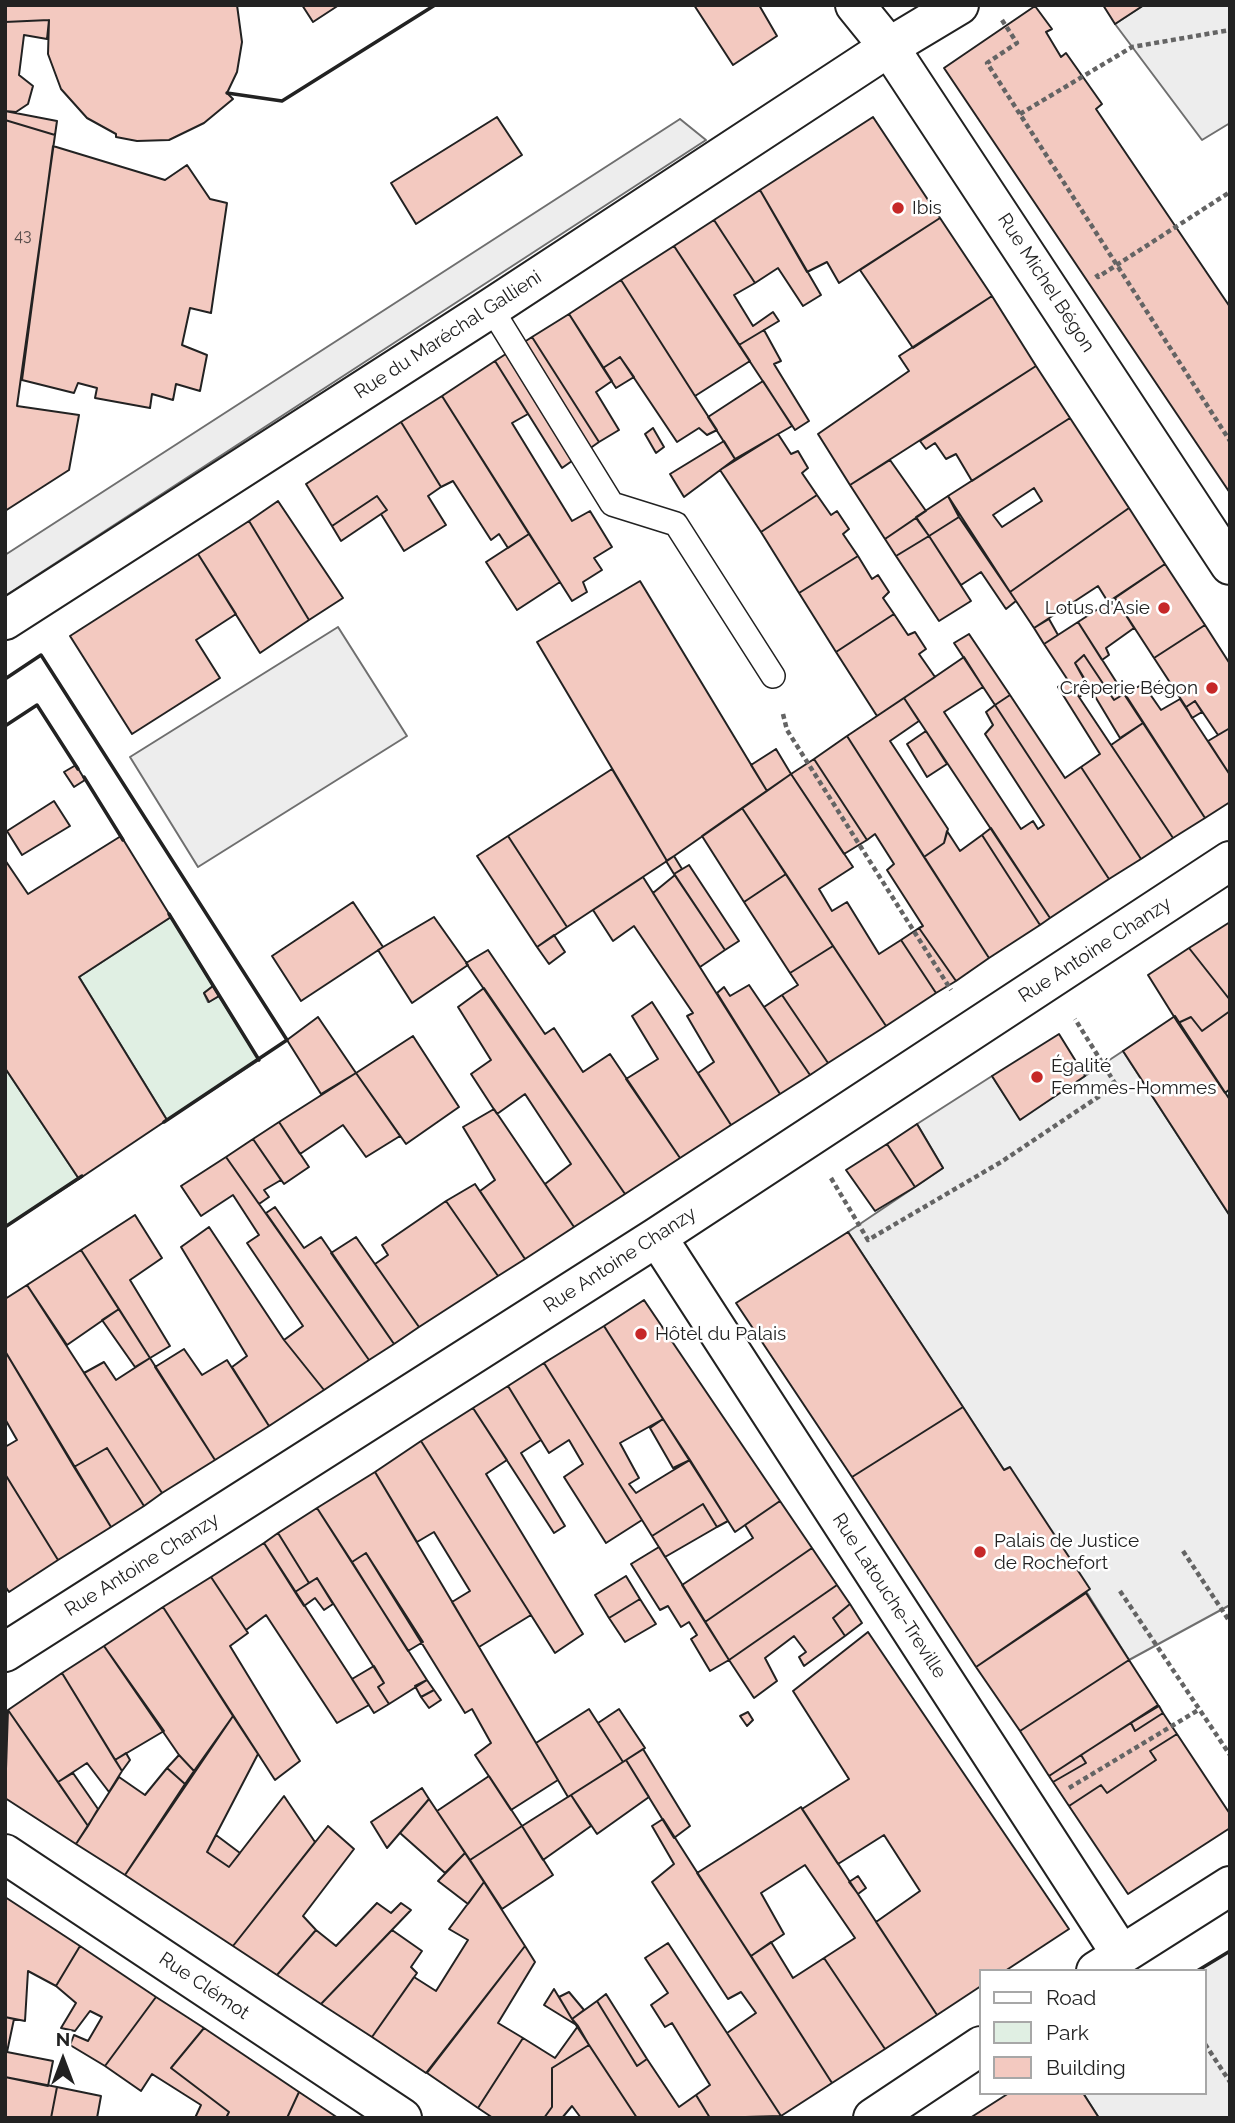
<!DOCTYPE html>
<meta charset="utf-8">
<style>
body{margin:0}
#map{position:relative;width:1235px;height:2123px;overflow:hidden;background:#fff;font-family:Raleway,sans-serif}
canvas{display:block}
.frame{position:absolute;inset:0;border:7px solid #222;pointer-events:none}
.legend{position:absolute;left:979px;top:1969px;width:228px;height:126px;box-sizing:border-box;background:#fff;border:2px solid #a7a7a7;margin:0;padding:9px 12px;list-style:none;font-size:21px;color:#222}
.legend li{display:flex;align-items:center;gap:14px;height:35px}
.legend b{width:35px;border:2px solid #a7a7a7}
.north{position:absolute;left:28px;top:2025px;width:70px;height:70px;-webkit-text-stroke:5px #fff;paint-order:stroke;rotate:0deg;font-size:19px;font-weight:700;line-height:28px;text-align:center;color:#222}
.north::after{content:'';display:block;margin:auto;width:24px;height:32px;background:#222;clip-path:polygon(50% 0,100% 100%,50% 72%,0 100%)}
</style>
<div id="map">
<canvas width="1235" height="2123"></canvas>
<div class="frame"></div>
<ul class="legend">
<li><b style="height:9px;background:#fff"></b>Road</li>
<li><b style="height:19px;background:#e0efe3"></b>Park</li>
<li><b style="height:19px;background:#f3c9c0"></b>Building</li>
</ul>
<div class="north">N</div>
</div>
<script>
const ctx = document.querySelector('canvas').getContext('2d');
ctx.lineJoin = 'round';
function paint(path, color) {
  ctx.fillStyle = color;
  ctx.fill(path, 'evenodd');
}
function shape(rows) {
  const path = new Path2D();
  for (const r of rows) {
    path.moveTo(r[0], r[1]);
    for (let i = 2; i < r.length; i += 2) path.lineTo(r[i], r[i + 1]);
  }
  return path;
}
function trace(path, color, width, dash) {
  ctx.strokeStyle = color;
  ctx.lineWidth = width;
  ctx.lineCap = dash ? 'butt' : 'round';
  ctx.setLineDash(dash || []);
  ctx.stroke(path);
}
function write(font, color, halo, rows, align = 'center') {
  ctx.font = font + ' Raleway,sans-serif';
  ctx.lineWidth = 5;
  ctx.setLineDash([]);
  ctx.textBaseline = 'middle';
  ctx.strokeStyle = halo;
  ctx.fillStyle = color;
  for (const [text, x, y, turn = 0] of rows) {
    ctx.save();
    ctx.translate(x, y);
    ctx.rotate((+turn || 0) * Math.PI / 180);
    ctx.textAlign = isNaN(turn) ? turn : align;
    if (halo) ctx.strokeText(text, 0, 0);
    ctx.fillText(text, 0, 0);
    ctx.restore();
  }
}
const green = shape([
 [171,917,213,986,204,993,208,1002,219,996,259,1060,167,1120,79,977,171,917],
 [5,1068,79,1179,5,1227,5,1068]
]);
paint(green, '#e0efe3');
trace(green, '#6f6f6f', 2);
const parking = shape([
 [1144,5,1230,5,1230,123,1202,140,1115,24,1144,5],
 [680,119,706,140,5,596,5,555,680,119],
 [338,627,407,736,198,867,130,757,338,627],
 [1123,1051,1230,1216,1230,1605,1129,1660,1009,1468,1004,1470,848,1232,943,1168,917,1124,992,1076,1020,1119,1123,1051],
 [1230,1951,1230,2118,1099,2118,1083,2093,1205,2093,1205,1971,1197,1971,1230,1951]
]);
paint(parking, '#ededed');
trace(parking, '#6f6f6f', 2);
const building = shape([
 [5,5,237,5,242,42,237,72,227,93,233,99,204,123,169,140,137,141,116,137,116,134,87,118,61,89,48,54,49,20,5,22,5,5],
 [302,5,339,5,313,22,302,5],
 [694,5,759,5,777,36,733,65,694,5],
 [1103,5,1144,5,1115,24,1103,5],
 [1035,6,1052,29,1046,32,1061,57,1066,53,1102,104,1096,109,1230,307,1230,493,944,68,1035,6],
 [49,20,47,39,24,35,19,75,33,86,28,104,16,112,5,111,5,22,49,20],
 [5,111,57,121,55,135,5,120,5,111],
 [497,117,522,155,416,224,391,183,497,117],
 [873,117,940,218,839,283,827,262,807,272,760,190,873,117],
 [5,120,55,135,17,406,79,415,69,470,5,511,5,120],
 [53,146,165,180,187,165,210,199,227,203,211,313,190,308,182,345,207,355,200,391,176,384,173,400,152,394,150,408,95,398,97,388,78,383,74,393,22,380,53,146],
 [760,190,821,295,803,306,778,268,755,283,714,220,760,190],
 [940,218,992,296,913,348,860,270,940,218],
 [714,220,755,283,734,295,753,326,773,312,779,321,739,345,674,246,714,220],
 [674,246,750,361,695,396,621,280,674,246],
 [621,280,695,396,717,430,707,435,699,428,677,442,620,357,603,368,569,314,621,280],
 [992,296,1036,366,850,485,818,434,909,371,899,356,992,296],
 [569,314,612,381,596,392,619,430,599,442,532,337,569,314],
 [764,330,781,361,774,364,809,421,795,430,739,345,764,330],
 [532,337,599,442,562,468,495,361,532,337],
 [620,357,634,377,616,388,603,368,620,357],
 [495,361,528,414,512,423,572,521,590,511,612,547,594,558,602,570,583,582,587,592,572,601,442,396,495,361],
 [1036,366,1070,418,972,481,956,454,946,459,935,443,926,449,920,441,1036,366],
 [763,381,792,426,735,459,708,417,763,381],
 [442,396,529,534,508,548,499,534,491,540,453,481,441,487,401,422,442,396],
 [1070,418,1129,508,1010,592,948,496,1070,418],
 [1034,488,1042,501,1002,527,993,515,1034,488],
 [401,422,441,487,428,496,446,525,404,551,381,514,387,510,377,496,332,526,306,484,401,422],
 [653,428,664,447,656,453,645,434,653,428],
 [778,434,791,454,798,451,808,468,802,473,817,495,761,532,720,470,778,434],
 [724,441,735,459,684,497,670,474,724,441],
 [890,460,926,511,885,539,850,485,890,460],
 [817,495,831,515,837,511,849,529,843,534,858,556,799,593,761,532,817,495],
 [377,496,387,510,341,541,332,526,377,496],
 [948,496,959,517,929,536,916,517,948,496],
 [278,501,343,598,309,620,249,521,278,501],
 [1129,508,1165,564,1108,602,1098,586,1034,628,1010,592,1129,508],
 [959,517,1016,601,1006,609,981,572,961,585,929,536,959,517],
 [916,518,929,536,896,556,885,539,916,518],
 [249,521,309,620,260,653,198,554,249,521],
 [529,534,560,582,517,610,486,562,529,534],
 [929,536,971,601,939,621,896,556,929,536],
 [198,554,236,614,196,640,220,678,132,734,70,636,198,554],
 [858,556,872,579,878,575,889,592,883,598,894,614,836,652,799,593,858,556],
 [1165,564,1205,625,1154,658,1115,598,1165,564],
 [640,581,767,791,667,861,537,642,640,581],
 [1115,598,1134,628,1106,648,1109,655,1102,660,1078,622,1115,598],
 [894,614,908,635,915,632,926,649,919,654,935,677,877,716,836,652,894,614],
 [1049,619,1058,635,1044,644,1034,628,1049,619],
 [1078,622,1124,694,1114,700,1084,655,1075,663,1090,690,1079,697,1044,644,1078,622],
 [1205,625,1230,664,1230,728,1218,735,1195,701,1186,707,1154,658,1205,625],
 [969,634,1010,695,995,705,954,643,969,634],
 [1084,655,1114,700,1124,694,1143,723,1120,738,1075,663,1084,655],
 [964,657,983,687,944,712,1021,829,1033,821,1038,829,1044,825,985,734,993,725,986,712,995,705,1109,879,1050,918,904,698,964,657],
 [1067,679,1173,838,1141,859,1081,767,1100,754,1058,687,1067,679],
 [1143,684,1161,710,1180,699,1230,775,1230,802,1205,818,1125,694,1143,684],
 [1010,695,1065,778,1081,767,1141,859,1109,879,995,705,1010,695],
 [904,698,919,721,890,741,948,829,944,843,924,857,847,736,904,698],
 [1195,701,1202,712,1192,718,1186,707,1195,701],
 [1143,723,1205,818,1173,838,1111,745,1143,723],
 [1230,728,1230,775,1208,741,1230,728],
 [926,731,947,764,927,777,907,744,926,731],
 [847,736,989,958,956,981,919,928,923,926,887,870,894,864,875,834,867,840,814,759,847,736],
 [776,749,791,774,767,791,751,765,776,749],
 [814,759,867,840,844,854,791,774,814,759],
 [76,765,85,780,74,787,64,772,76,765],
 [612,769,667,861,567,927,508,836,612,769],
 [791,774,853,867,819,889,832,911,847,902,879,954,901,940,936,993,886,1026,742,808,791,774],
 [54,801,70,826,22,855,7,831,54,801],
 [742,808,786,874,744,902,702,836,742,808],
 [991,828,1050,918,1040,925,982,835,991,828],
 [947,831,960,851,982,835,1040,925,989,958,924,857,944,843,947,831],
 [121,836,171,917,79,977,167,1120,79,1179,5,1068,5,860,28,894,121,836],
 [508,836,567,927,537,947,477,856,508,836],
 [674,856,682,869,674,874,666,861,674,856],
 [689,865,739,941,725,950,674,874,689,865],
 [786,874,833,946,790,973,744,902,786,874],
 [675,875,725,950,700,967,653,893,675,875],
 [643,877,780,1094,731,1125,698,1073,714,1062,687,1016,693,1013,634,926,613,941,593,910,643,877],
 [353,902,383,947,301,1001,272,956,353,902],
 [434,917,468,965,412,1003,378,950,434,917],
 [1230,922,1230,1000,1189,948,1230,922],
 [919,928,956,981,936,993,901,940,919,928],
 [554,935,565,952,549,964,537,947,554,935],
 [833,946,886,1026,828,1063,782,995,798,985,790,973,833,946],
 [1189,948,1230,1000,1230,1011,1202,1031,1191,1017,1178,1023,1148,975,1189,948],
 [488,950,545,1034,554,1028,583,1072,610,1054,680,1158,625,1194,466,963,488,950],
 [749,985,810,1075,780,1094,717,993,724,987,730,996,749,985],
 [213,986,219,996,209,1002,204,993,213,986],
 [484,988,625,1194,574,1227,545,1184,571,1164,525,1094,497,1114,471,1074,491,1060,458,1007,484,988],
 [782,995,828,1063,810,1075,764,1007,782,995],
 [652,1002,731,1125,680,1158,626,1079,658,1059,632,1016,652,1002],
 [1230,1011,1230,1089,1225,1093,1178,1023,1191,1017,1202,1031,1230,1011],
 [1175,1016,1230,1100,1230,1216,1123,1051,1175,1016],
 [318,1017,356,1073,321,1094,287,1040,318,1017],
 [1059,1034,1085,1076,1020,1120,992,1076,1059,1034],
 [413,1036,459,1107,406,1144,356,1073,413,1036],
 [356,1073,400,1136,366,1157,343,1125,300,1154,279,1122,356,1073],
 [494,1109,574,1227,525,1259,480,1191,495,1180,463,1127,494,1109],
 [279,1122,309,1167,284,1184,253,1139,279,1122],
 [917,1124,943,1168,915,1187,887,1144,917,1124],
 [253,1139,281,1180,264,1190,269,1197,259,1204,226,1157,253,1139],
 [887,1144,915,1187,875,1211,846,1170,887,1144],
 [226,1157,369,1360,324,1390,284,1340,303,1326,247,1243,259,1235,233,1195,201,1216,181,1186,226,1157],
 [475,1184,525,1259,498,1276,446,1201,475,1184],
 [446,1201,498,1276,419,1327,375,1264,388,1255,382,1245,446,1201],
 [275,1207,304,1248,321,1237,394,1344,369,1360,266,1213,275,1207],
 [135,1215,162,1258,130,1280,170,1346,150,1358,81,1250,135,1215],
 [209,1227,284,1340,324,1390,269,1426,232,1367,247,1356,181,1247,209,1227],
 [848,1232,963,1407,852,1477,736,1303,848,1232],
 [356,1237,419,1327,394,1344,331,1253,356,1237],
 [81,1250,119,1309,67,1345,27,1285,81,1250],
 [27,1285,162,1493,144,1506,107,1448,74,1467,5,1351,5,1299,27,1285],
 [644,1300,780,1501,735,1532,604,1326,644,1300],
 [119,1309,150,1358,135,1367,102,1320,119,1309],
 [604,1326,663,1419,620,1443,639,1478,629,1484,636,1493,690,1460,728,1521,717,1527,703,1504,652,1536,544,1363,604,1326],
 [184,1349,202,1375,227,1360,269,1426,215,1460,155,1367,184,1349],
 [5,1351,111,1527,58,1560,5,1474,5,1447,17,1440,5,1419,5,1351],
 [150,1358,215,1460,162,1493,84,1373,104,1362,116,1380,150,1358],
 [544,1363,642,1520,606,1543,564,1477,583,1464,569,1440,549,1453,508,1386,544,1363],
 [508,1386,541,1440,521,1453,565,1526,554,1533,473,1408,508,1386],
 [963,1407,1004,1470,1010,1467,1090,1589,976,1667,852,1477,963,1407],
 [473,1408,507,1460,486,1474,583,1634,555,1653,421,1441,473,1408],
 [663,1419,690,1460,673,1468,650,1428,663,1419],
 [421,1441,531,1615,479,1647,452,1602,470,1591,434,1532,417,1542,375,1472,421,1441],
 [107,1448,144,1506,111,1527,74,1467,107,1448],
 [375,1472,558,1780,511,1810,475,1755,491,1743,472,1709,465,1713,366,1553,352,1562,317,1508,375,1472],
 [5,1474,58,1560,9,1592,5,1586,5,1474],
 [780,1501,812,1548,705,1622,682,1585,753,1538,745,1525,780,1501],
 [703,1504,717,1527,665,1557,652,1536,703,1504],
 [317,1508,427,1680,389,1704,378,1687,384,1683,317,1578,309,1583,278,1533,317,1508],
 [278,1533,309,1583,295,1592,264,1543,278,1533],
 [264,1543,369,1705,337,1723,266,1615,246,1630,211,1577,264,1543],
 [659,1547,729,1660,710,1671,691,1639,697,1635,689,1622,681,1627,668,1606,660,1610,631,1564,659,1547],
 [812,1548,837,1585,729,1660,705,1622,812,1548],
 [366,1553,423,1642,408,1651,352,1562,366,1553],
 [626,1576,640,1599,609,1618,595,1595,626,1576],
 [211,1577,248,1633,230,1646,300,1761,275,1780,163,1607,211,1577],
 [317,1578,333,1604,324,1610,315,1598,304,1606,295,1592,317,1578],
 [837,1585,850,1604,833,1618,845,1636,804,1666,799,1657,806,1652,794,1636,765,1658,777,1681,754,1698,729,1660,837,1585],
 [1086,1593,1129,1660,1020,1731,976,1667,1086,1593],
 [640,1599,656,1624,625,1642,609,1618,640,1599],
 [850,1604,862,1623,845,1636,833,1618,850,1604],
 [163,1607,233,1716,194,1771,179,1755,104,1646,163,1607],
 [868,1632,1069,1929,1005,1971,981,1971,981,1986,937,2015,876,1922,920,1891,884,1835,838,1864,802,1809,849,1779,793,1691,868,1632],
 [104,1646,164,1731,115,1760,62,1673,104,1646],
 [1129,1660,1158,1705,1049,1776,1020,1731,1129,1660],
 [374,1666,384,1683,378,1687,389,1704,374,1713,352,1679,374,1666],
 [62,1673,122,1771,109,1792,87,1763,58,1782,8,1710,62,1673],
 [427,1680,434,1690,421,1697,415,1686,427,1680],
 [434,1690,441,1700,429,1708,421,1697,434,1690],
 [1159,1706,1163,1713,1135,1731,1131,1723,1159,1706],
 [589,1709,623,1762,568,1797,536,1743,589,1709],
 [619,1709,645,1748,623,1762,598,1723,619,1709],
 [8,1710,88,1826,76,1844,5,1798,8,1710],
 [748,1712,753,1720,747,1726,740,1716,748,1712],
 [1163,1713,1177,1734,1150,1751,1156,1760,1107,1793,1101,1785,1069,1806,1053,1782,1086,1763,1081,1755,1131,1723,1135,1731,1163,1713],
 [233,1716,258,1754,207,1852,229,1867,284,1796,315,1842,233,1946,125,1875,233,1716],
 [1177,1734,1230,1814,1230,1828,1128,1894,1069,1806,1101,1785,1107,1793,1156,1760,1150,1751,1177,1734],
 [643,1749,690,1826,674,1838,626,1760,643,1749],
 [126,1753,130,1760,122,1771,115,1760,126,1753],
 [179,1755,194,1771,185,1784,167,1768,179,1755],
 [1081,1755,1086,1763,1053,1782,1049,1776,1081,1755],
 [626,1760,649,1797,597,1834,571,1795,626,1760],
 [167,1768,185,1784,125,1875,76,1844,119,1777,145,1795,167,1768],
 [73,1773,98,1809,88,1826,58,1782,73,1773],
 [489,1776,522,1826,470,1860,437,1811,489,1776],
 [422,1788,429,1799,387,1848,371,1822,422,1788],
 [571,1795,591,1826,543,1860,522,1826,571,1795],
 [429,1799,465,1853,445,1873,400,1833,429,1799],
 [801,1807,937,2015,885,2049,824,1958,855,1938,805,1865,761,1893,784,1934,751,1956,697,1873,801,1807],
 [663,1819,832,2083,781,2116,727,2033,756,2013,741,1992,728,1999,652,1882,674,1864,652,1826,663,1819],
 [328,1826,354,1849,303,1916,316,1930,277,1975,233,1946,328,1826],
 [522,1826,553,1875,502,1909,470,1860,522,1826],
 [216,1835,240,1853,229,1867,207,1852,216,1835],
 [465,1853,484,1882,468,1904,438,1881,465,1853],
 [858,1876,866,1888,858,1894,849,1882,858,1876],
 [484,1882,525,1946,426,2073,372,2037,414,1977,436,1991,468,1940,449,1929,484,1882],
 [5,1897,80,1946,56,1986,28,1971,25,2021,5,2017,5,1897],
 [377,1903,391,1913,401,1903,411,1910,321,2004,277,1975,316,1930,336,1946,377,1903],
 [392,1930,422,1951,411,1967,417,1973,372,2037,321,2004,392,1930],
 [771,1942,793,1978,824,1958,885,2049,832,2083,751,1956,771,1942],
 [668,1943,727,2033,781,2116,710,2118,696,2095,710,2085,672,2023,665,2027,651,2005,668,1993,645,1958,668,1943],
 [80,1946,156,1997,105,2066,70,2045,74,2035,88,2041,102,2017,90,2011,75,2031,61,2028,76,2003,56,1986,80,1946],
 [525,1946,535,1962,498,2023,523,2038,478,2108,427,2073,525,1946],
 [554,1989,572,2019,578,2026,544,2005,554,1989],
 [569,1992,584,2010,572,2019,559,1997,569,1992],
 [606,1994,647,2059,637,2066,597,2001,606,1994],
 [156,1997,204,2028,171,2068,229,2112,226,2118,195,2118,201,2105,152,2074,141,2091,105,2066,156,1997],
 [597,2001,637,2066,647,2059,679,2107,696,2095,710,2118,637,2118,572,2019,597,2001],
 [5,2017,14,2019,7,2052,53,2061,48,2086,5,2077,5,2017],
 [578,2026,589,2045,552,2068,552,2107,544,2118,493,2118,478,2108,523,2038,555,2058,578,2026],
 [204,2028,299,2092,287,2118,226,2118,229,2112,171,2068,204,2028],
 [589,2045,637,2118,581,2118,572,2106,562,2118,544,2118,552,2107,552,2068,589,2045],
 [5,2077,57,2087,51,2118,5,2118,5,2077],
 [57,2087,101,2096,97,2118,51,2118,57,2087],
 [299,2092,338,2118,287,2118,299,2092],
 [1009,2093,1083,2093,1099,2118,970,2118,1009,2093]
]);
paint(building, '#f3c9c0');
trace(building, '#222', 2);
const service = shape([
 [491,308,612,504,676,524,773,676]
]);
const minor = shape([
 [5,620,491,308,889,47,959,5],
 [657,1237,1121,1954],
 [5,1652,657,1237,1230,861],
 [5,1854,402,2118],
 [1096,1971,1230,1886],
 [873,2118,981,2046]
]);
const secondary = shape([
 [855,5,889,47,1230,565]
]);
trace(service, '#222', 26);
trace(minor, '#222', 42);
trace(secondary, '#222', 42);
trace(shape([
 [1002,20,1017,43,987,63,1230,441],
 [1020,114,1132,47,1230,30],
 [1096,274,1098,277,1230,192],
 [783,714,787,730,951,990],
 [831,1178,868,1240,1001,1162,1116,1085,1075,1019],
 [1183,1551,1230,1622],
 [1120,1591,1230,1755],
 [1069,1788,1200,1709],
 [1205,2044,1230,2082]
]), '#646464', 4.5, [5, 3.5]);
trace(service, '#fff', 23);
trace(minor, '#fff', 38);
trace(secondary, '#fff', 38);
trace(shape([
 [227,93,282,101,435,5],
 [5,679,41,655,287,1040,164,1122],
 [5,726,37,705,78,769],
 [84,777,123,840],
 [169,914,259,1060],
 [5,1227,82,1176],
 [1197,1971,1230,1951]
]), '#222', 3.5);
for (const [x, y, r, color] of [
 [898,208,7,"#c62828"],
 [1164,608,7,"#c62828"],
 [1212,688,7,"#c62828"],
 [1037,1077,7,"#c62828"],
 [641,1334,7,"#c62828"],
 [980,1552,7,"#c62828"]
]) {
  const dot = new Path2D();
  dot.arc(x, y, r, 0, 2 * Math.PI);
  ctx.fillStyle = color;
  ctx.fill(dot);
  trace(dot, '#fff', 2.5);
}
write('16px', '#564c4a', null, [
 ["43",23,236]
]);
write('19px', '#222', '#fff', [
 ["Ibis",912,208],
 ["Lotus d'Asie",1150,608,"right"],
 ["Crêperie Bégon",1198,688,"right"],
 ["Égalité",1051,1066],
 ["Femmes-Hommes",1051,1088],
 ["Hôtel du Palais",655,1334],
 ["Palais de Justice",994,1541],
 ["de Rochefort",994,1563]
], 'left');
write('19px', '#222', '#fff', [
 ["Rue Michel Bégon",1046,283,57],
 ["Rue du Maréchal Gallieni",448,335,-33],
 ["Rue Antoine Chanzy",1095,950,-33],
 ["Rue Antoine Chanzy",620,1260,-33],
 ["Rue Antoine Chanzy",142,1565,-32],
 ["Rue Latouche-Treville",889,1596,57],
 ["Rue Clémot",204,1986,34]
]);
</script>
